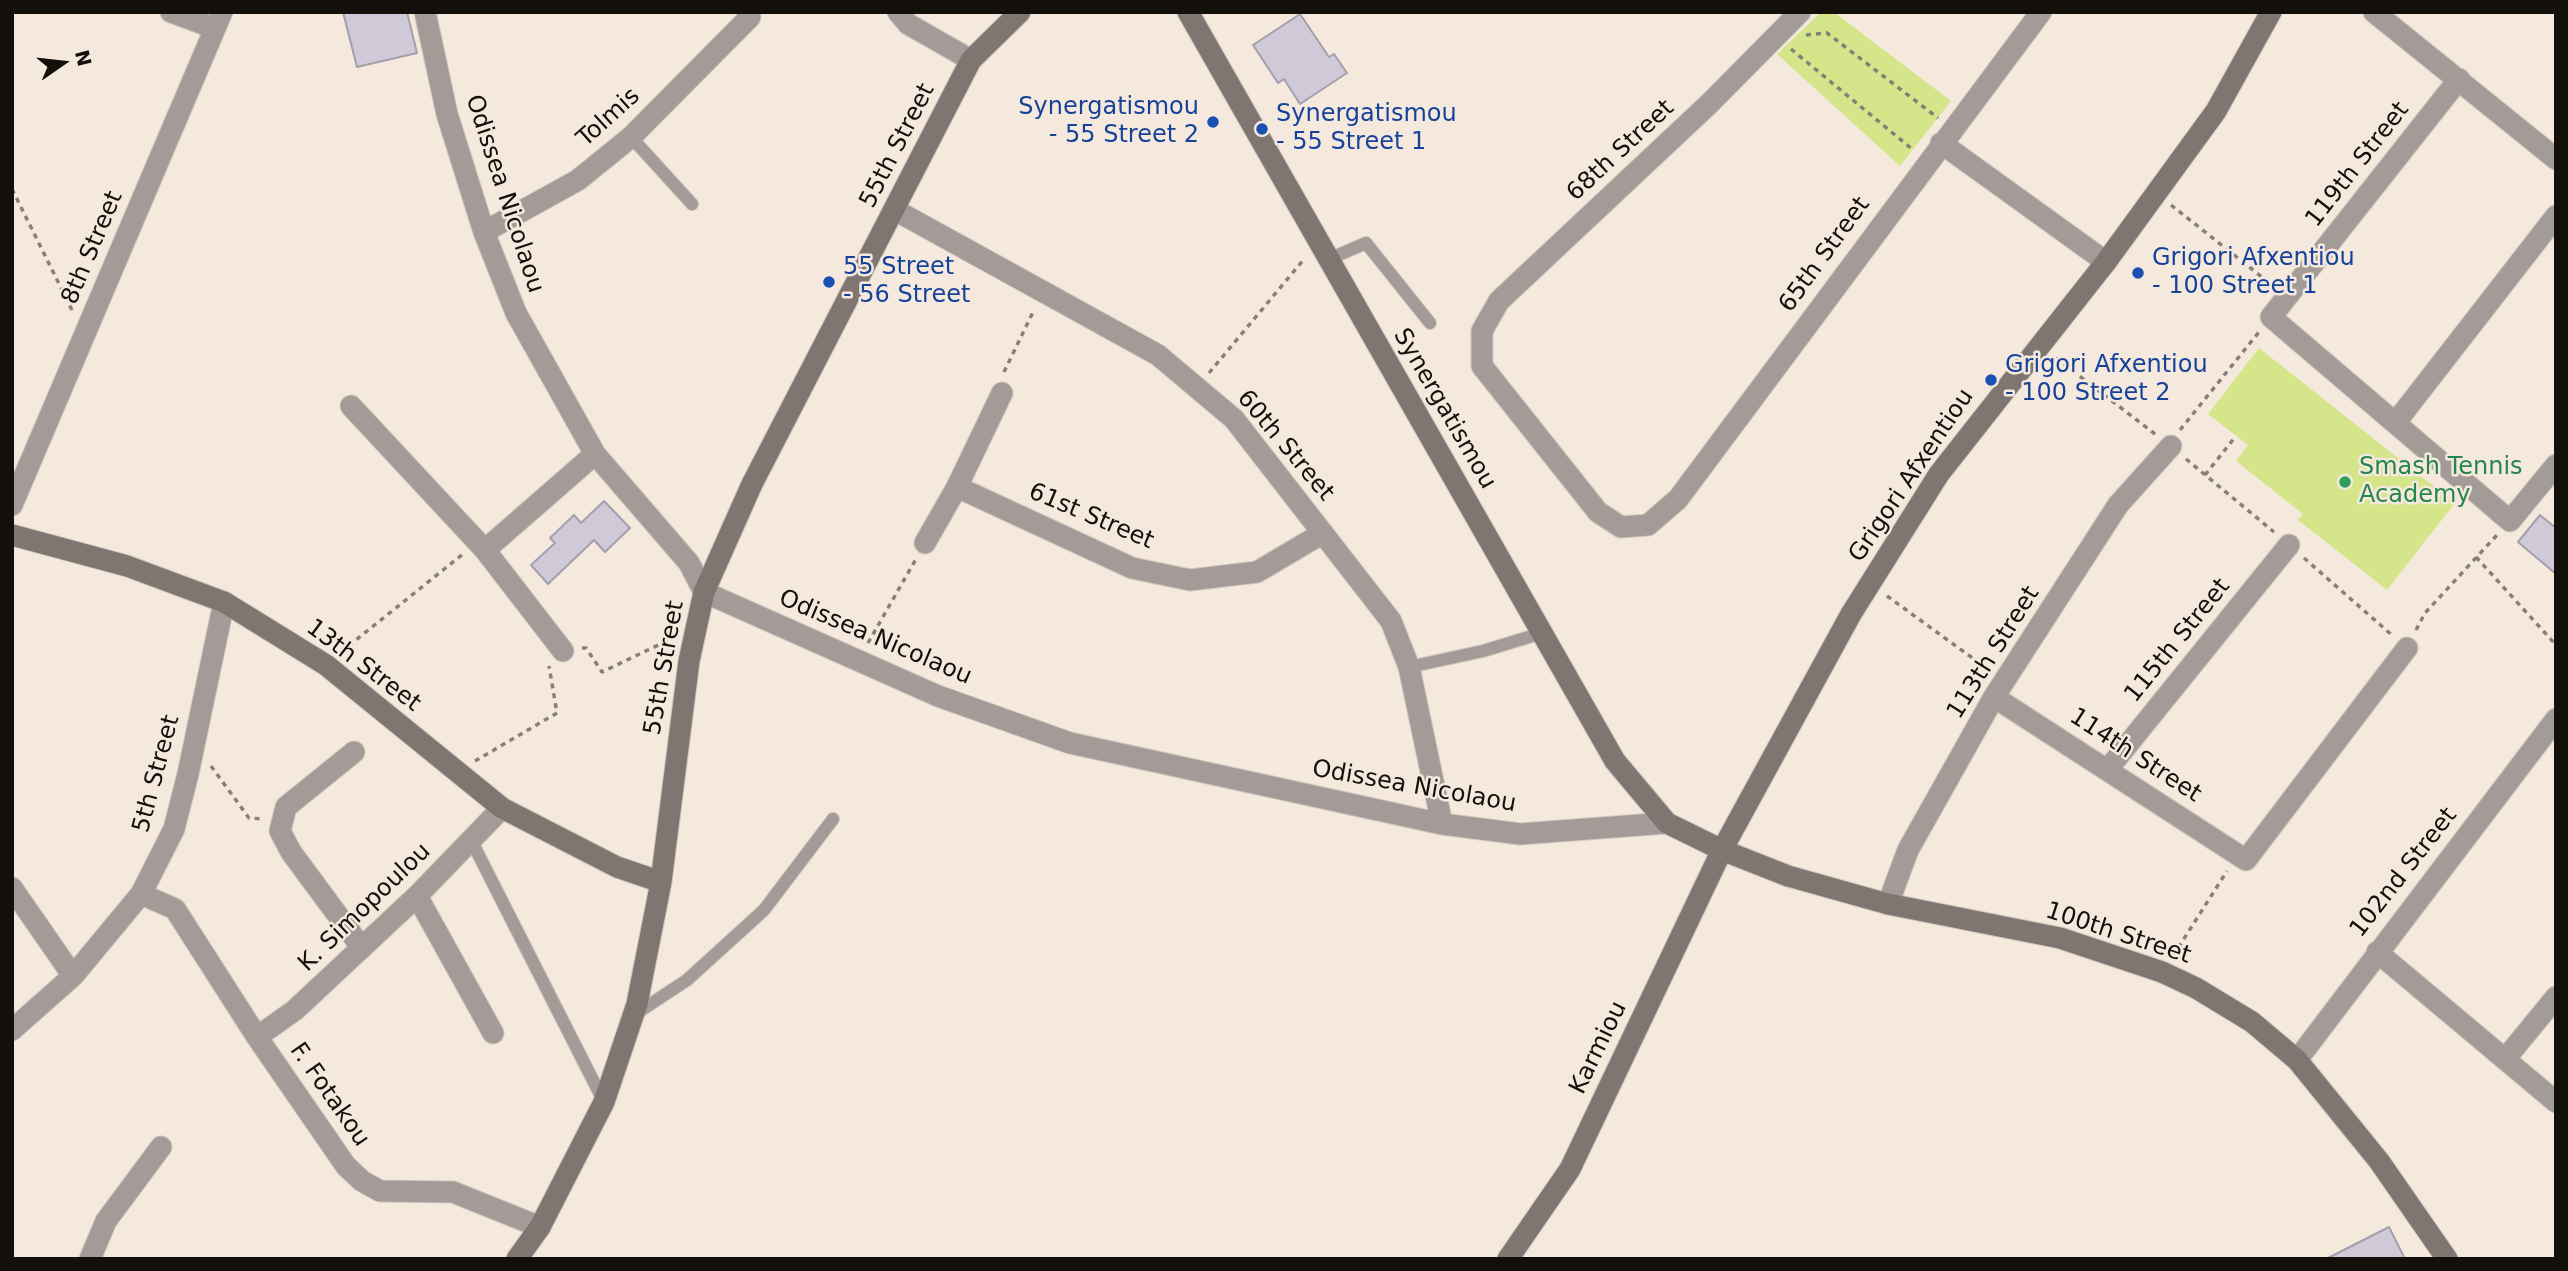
<!DOCTYPE html>
<style>
body{margin:0}
#map{position:relative;width:2568px;height:1271px;overflow:hidden;background:#f5e9de;font-family:"DejaVu Sans",sans-serif}
canvas{display:block}
.frame{position:absolute;inset:0;border:14px solid #130f0b;pointer-events:none}
.north{position:absolute;left:28px;top:28px;width:70px;height:70px;-webkit-text-stroke:5px #f5e9de;paint-order:stroke;rotate:76deg;font-size:19px;font-weight:700;line-height:28px;text-align:center;color:#130f0b}
.north::after{content:'';display:block;margin:auto;width:24px;height:32px;background:#130f0b;clip-path:polygon(50% 0,100% 100%,50% 72%,0 100%)}
</style>
<div id="map">
<canvas width="2568" height="1271"></canvas>
<div class="frame"></div>
<div class="north">N</div>
</div>
<script>
const ctx = document.querySelector('canvas').getContext('2d');
ctx.lineJoin = 'round';
function paint(path, color) {
  ctx.fillStyle = color;
  ctx.fill(path, 'evenodd');
}
function shape(rows) {
  const path = new Path2D();
  for (const r of rows) {
    path.moveTo(r[0], r[1]);
    for (let i = 2; i < r.length; i += 2) path.lineTo(r[i], r[i + 1]);
  }
  return path;
}
function trace(path, color, width, dash) {
  ctx.strokeStyle = color;
  ctx.lineWidth = width;
  ctx.lineCap = dash ? 'butt' : 'round';
  ctx.setLineDash(dash || []);
  ctx.stroke(path);
}
function write(font, color, halo, rows, align = 'center') {
  ctx.font = font + ' "DejaVu Sans",sans-serif';
  ctx.lineWidth = 5;
  ctx.setLineDash([]);
  ctx.textBaseline = 'middle';
  ctx.strokeStyle = halo;
  ctx.fillStyle = color;
  for (const [text, x, y, turn = 0] of rows) {
    ctx.save();
    ctx.translate(x, y);
    ctx.rotate((+turn || 0) * Math.PI / 180);
    ctx.textAlign = isNaN(turn) ? turn : align;
    if (halo) ctx.strokeText(text, 0, 0);
    ctx.fillText(text, 0, 0);
    ctx.restore();
  }
}
paint(shape([
 [1821,12,1834,12,1951,101,1900,166,1777,54],
 [2259,348,2455,503,2387,590,2298,520,2303,514,2236,461,2248,445,2208,414]
]), '#d4e58a');
const building = shape([
 [343,12,407,12,417,53,357,67,343,12],
 [1300,14,1329,57,1334,54,1347,73,1300,104,1284,79,1278,83,1253,45,1300,14],
 [604,501,630,528,605,552,594,540,548,584,531,565,555,543,550,538,574,515,581,523,604,501],
 [2540,515,2556,528,2556,574,2518,542,2540,515],
 [2389,1227,2405,1259,2326,1259,2389,1227]
]);
paint(building, '#d0cad8');
trace(building, '#a49fac', 2);
const lane = shape([
 [631,137,692,204],
 [1329,259,1366,243,1430,323],
 [1409,667,1483,651,1542,633],
 [471,840,604,1102],
 [634,1015,687,980,764,910,833,819]
]);
const street = shape([
 [171,12,214,28],
 [425,12,447,114,484,232,516,313,595,454,689,563,704,592,938,696,1070,743,1442,824,1520,834,1667,823],
 [898,12,908,24,971,60],
 [1800,12,1710,103,1499,301,1482,331,1482,366,1598,512,1621,527,1648,525,1678,499,2041,12],
 [2374,12,2556,159],
 [2459,79,2271,317,2510,521,2556,465],
 [1941,143,2106,262],
 [895,210,1158,355,1234,419,1391,621,1409,667,1442,824],
 [484,232,578,180,631,137,750,17],
 [351,406,485,550,563,651],
 [2396,422,2556,216],
 [957,487,1132,568,1190,580,1257,572,1323,533],
 [12,505,222,12],
 [925,543,957,487,1002,393],
 [485,550,595,454],
 [1994,697,2246,860,2407,648],
 [354,752,286,807,280,831,291,852,362,948],
 [2108,769,2289,545],
 [12,888,73,976],
 [141,894,175,909,257,1037,346,1166,362,1181,380,1191,453,1192,540,1227],
 [417,896,493,1033],
 [1888,904,1908,850,1994,697,2118,505,2171,446],
 [2377,952,2556,1102],
 [12,1030,73,976,141,894,174,829,188,774,224,602],
 [257,1037,295,1010,417,896,502,808],
 [2506,1058,2556,997],
 [2297,1060,2556,719],
 [90,1259,106,1221,161,1147]
]);
const secondary = shape([
 [1188,12,1615,761,1667,823,1722,850,1788,876,1888,904,2060,938,2162,972,2196,988,2252,1022,2297,1060,2379,1161,2447,1259],
 [12,535,127,566,224,602,326,665,502,808,617,867,661,882],
 [517,1259,540,1227,604,1102,637,1004,661,882,689,661,704,592,752,484,971,60,1020,12],
 [1508,1259,1570,1169,1722,850,1851,614,1939,474,2106,262,2216,111,2271,12]
]);
trace(lane, '#d1c6bc', 14);
trace(street, '#d1c6bc', 23);
trace(secondary, '#d1c6bc', 23);
trace(shape([
 [1806,35,1827,33,1938,118],
 [1791,49,1912,149],
 [12,189,73,312],
 [2171,205,2272,285],
 [2056,358,2155,434],
 [1004,372,1034,310],
 [1209,373,1305,258],
 [2180,430,2259,332],
 [2186,459,2274,532],
 [2205,475,2236,436],
 [2476,557,2556,645],
 [2304,558,2393,636],
 [1887,596,1989,670],
 [2416,630,2425,613,2497,535],
 [868,643,916,559],
 [582,648,586,648,602,672,673,638],
 [341,652,463,554],
 [475,761,557,713,549,666],
 [211,766,249,818,264,819],
 [2173,956,2227,871]
]), '#888078', 3.5, [5, 5]);
trace(lane, '#a29b98', 12);
trace(street, '#a29b98', 21);
trace(secondary, '#7f7571', 21);
for (const [x, y, r, color] of [
 [1213,122,7,"#1a4fb4"],
 [1262,129,7,"#1a4fb4"],
 [2138,273,7,"#1a4fb4"],
 [829,282,7,"#1a4fb4"],
 [1991,380,7,"#1a4fb4"],
 [2345,482,7,"#2e9e5b"]
]) {
  const dot = new Path2D();
  dot.arc(x, y, r, 0, 2 * Math.PI);
  ctx.fillStyle = color;
  ctx.fill(dot);
  trace(dot, '#f5e9de', 2.5);
}
write('24px', '#164399', '#f5e9de', [
 ["Synergatismou",1199,108,"right"],
 ["- 55 Street 2",1199,136,"right"],
 ["Synergatismou",1276,115],
 ["- 55 Street 1",1276,143],
 ["Grigori Afxentiou",2152,259],
 ["- 100 Street 1",2152,287],
 ["55 Street",843,268],
 ["- 56 Street",843,296],
 ["Grigori Afxentiou",2005,366],
 ["- 100 Street 2",2005,394]
], 'left');
write('24px', '#130f0b', '#f5e9de', [
 ["Tolmis",609,118,-42],
 ["55th Street",898,146,-63],
 ["68th Street",1621,151,-43],
 ["119th Street",2358,165,-52],
 ["Odissea Nicolaou",504,194,72],
 ["8th Street",93,248,-67],
 ["65th Street",1825,255,-54],
 ["Synergatismou",1444,409,60],
 ["60th Street",1285,446,50],
 ["Grigori Afxentiou",1912,476,-56],
 ["61st Street",1091,517,23],
 ["Odissea Nicolaou",875,638,23],
 ["115th Street",2178,641,-51],
 ["113th Street",1994,653,-58],
 ["13th Street",363,666,37],
 ["55th Street",665,668,-80],
 ["114th Street",2135,756,33],
 ["5th Street",157,774,-75],
 ["Odissea Nicolaou",1414,787,10],
 ["102nd Street",2404,873,-52],
 ["K. Simopoulou",365,908,-44],
 ["100th Street",2118,934,18],
 ["Karmiou",1599,1048,-64],
 ["F. Fotakou",329,1095,55]
]);
write('24px', '#27864d', '#f5e9de', [
 ["Smash Tennis",2359,468],
 ["Academy",2359,496]
], 'left');
</script>
